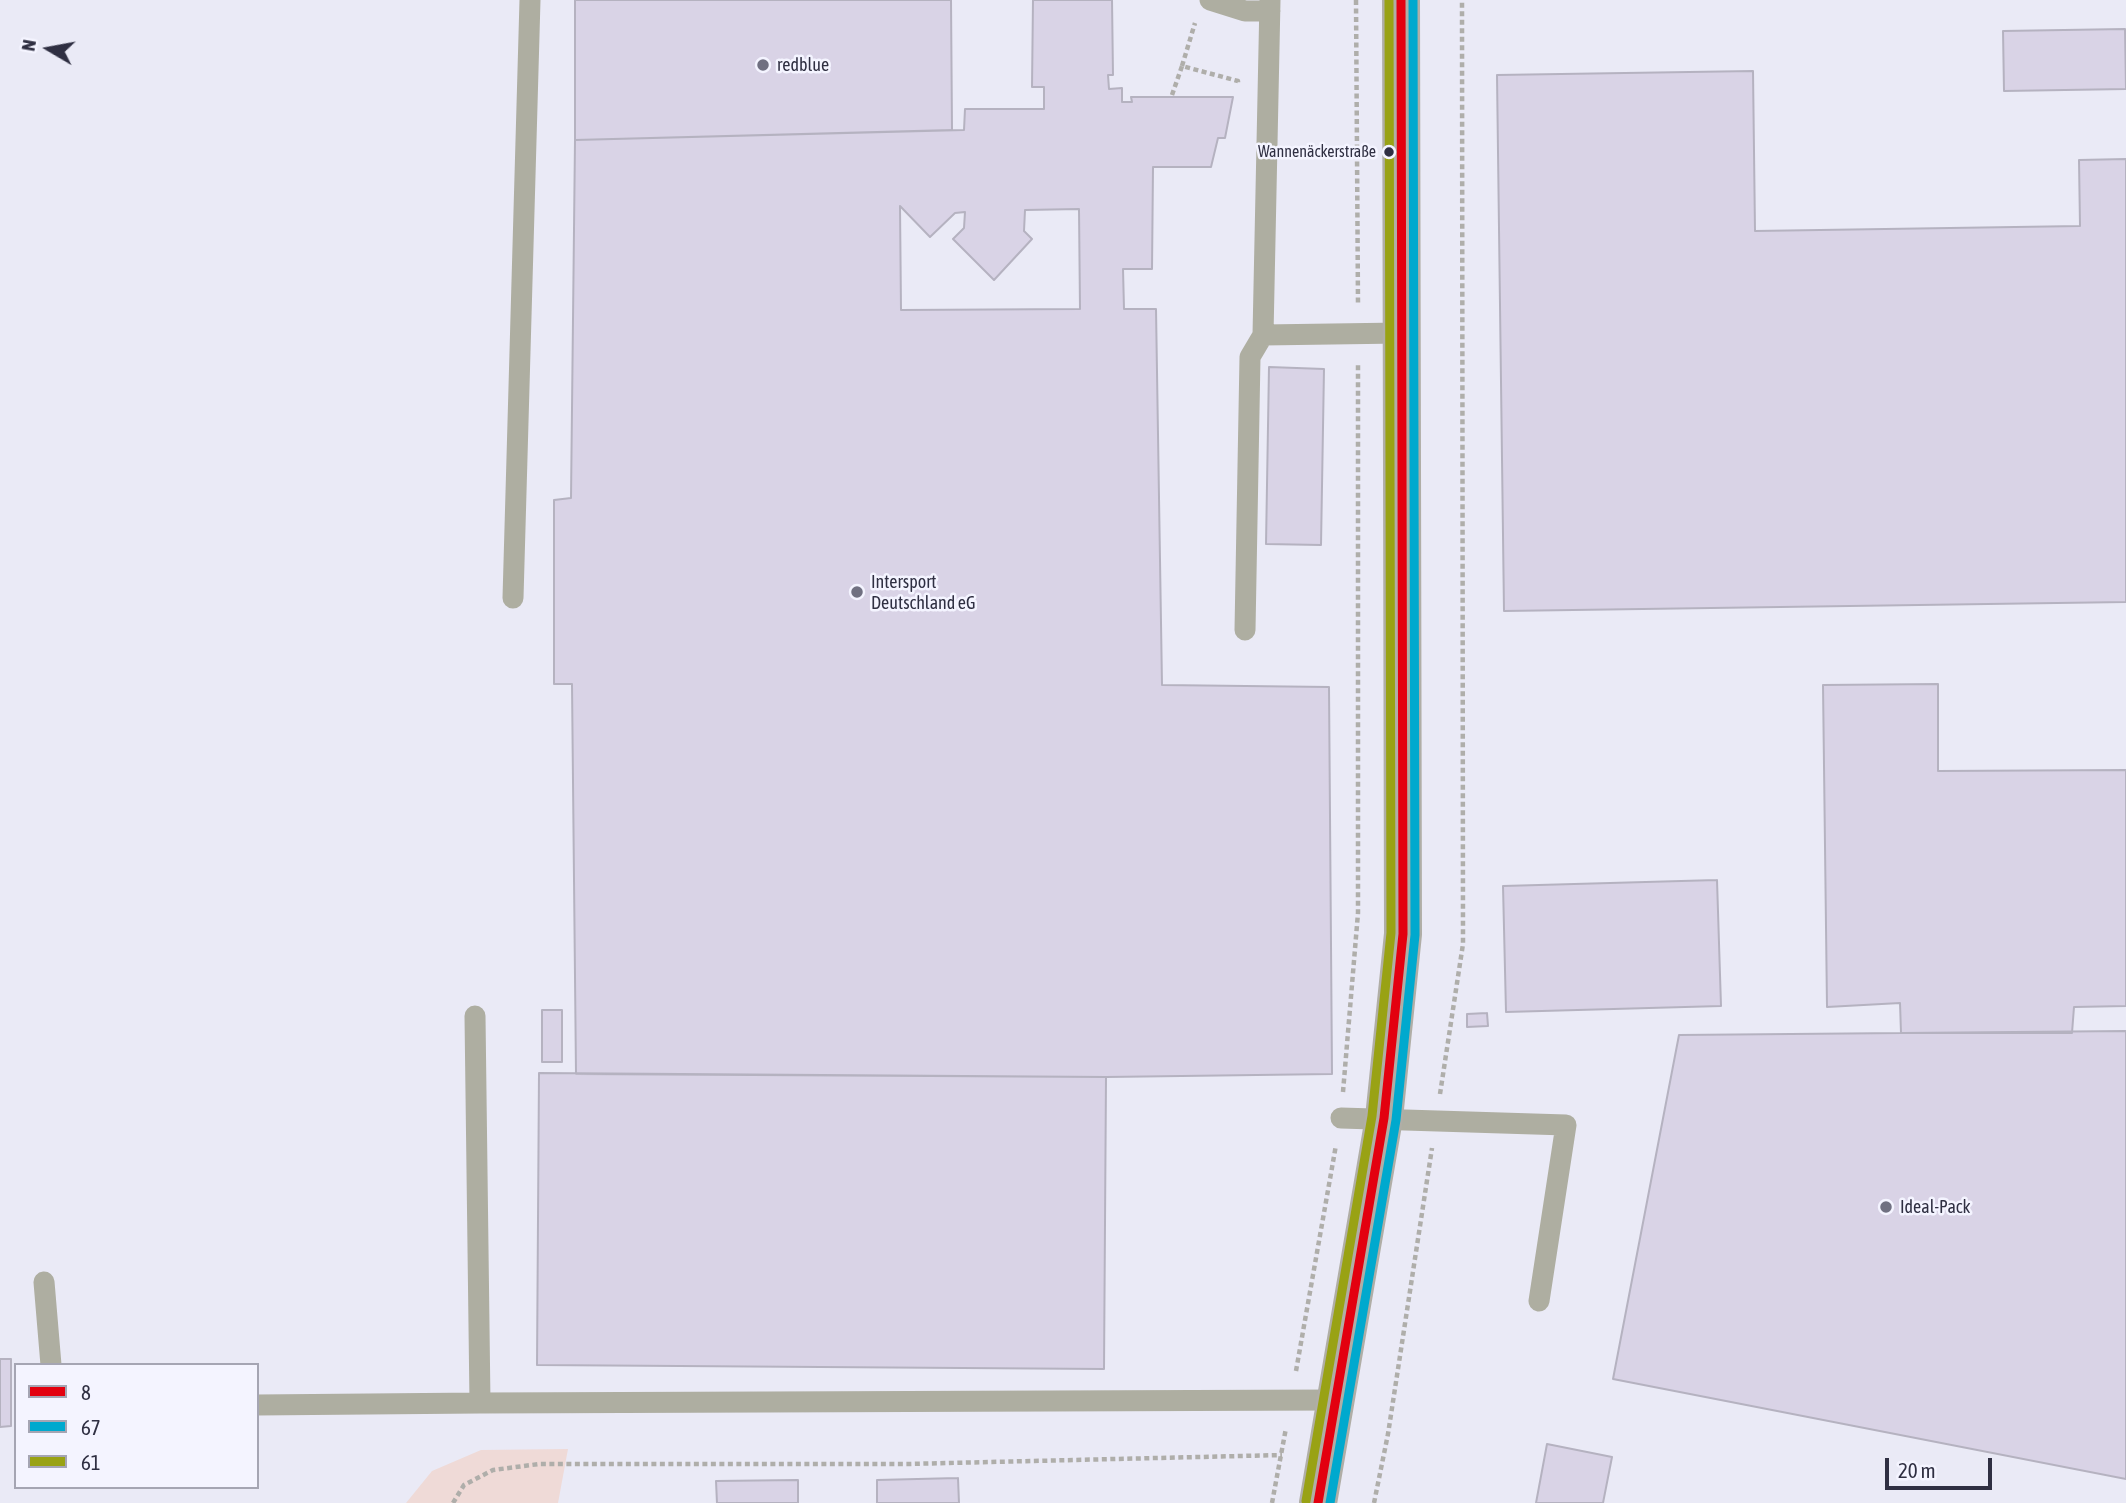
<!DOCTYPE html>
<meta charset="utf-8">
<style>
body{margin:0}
#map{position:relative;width:2126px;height:1503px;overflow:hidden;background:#eaeaf6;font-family:"Asap Condensed",sans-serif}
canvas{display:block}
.legend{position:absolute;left:14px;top:1363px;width:245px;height:126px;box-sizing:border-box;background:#f4f4ff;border:2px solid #a5a5b3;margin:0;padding:9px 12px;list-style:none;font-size:21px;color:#2f2f42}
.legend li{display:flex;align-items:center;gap:14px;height:35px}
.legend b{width:35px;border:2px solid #a5a5b3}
.north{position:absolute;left:14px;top:14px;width:70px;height:70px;-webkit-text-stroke:5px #f4f4ff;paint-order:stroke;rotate:280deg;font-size:19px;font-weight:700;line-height:28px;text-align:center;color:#2f2f42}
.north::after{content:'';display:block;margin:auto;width:24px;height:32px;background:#2f2f42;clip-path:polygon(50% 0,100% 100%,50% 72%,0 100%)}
.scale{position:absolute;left:1885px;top:1458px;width:107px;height:32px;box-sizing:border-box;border:4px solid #2f2f42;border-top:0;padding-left:9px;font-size:21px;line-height:24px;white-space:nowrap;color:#2f2f42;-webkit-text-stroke:5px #f4f4ff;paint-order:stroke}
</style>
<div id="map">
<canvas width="2126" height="1503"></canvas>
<ul class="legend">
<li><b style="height:9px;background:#e3000f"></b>8</li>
<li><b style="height:9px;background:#00a9ce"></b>67</li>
<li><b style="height:9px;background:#99a214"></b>61</li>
</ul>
<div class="north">N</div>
<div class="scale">20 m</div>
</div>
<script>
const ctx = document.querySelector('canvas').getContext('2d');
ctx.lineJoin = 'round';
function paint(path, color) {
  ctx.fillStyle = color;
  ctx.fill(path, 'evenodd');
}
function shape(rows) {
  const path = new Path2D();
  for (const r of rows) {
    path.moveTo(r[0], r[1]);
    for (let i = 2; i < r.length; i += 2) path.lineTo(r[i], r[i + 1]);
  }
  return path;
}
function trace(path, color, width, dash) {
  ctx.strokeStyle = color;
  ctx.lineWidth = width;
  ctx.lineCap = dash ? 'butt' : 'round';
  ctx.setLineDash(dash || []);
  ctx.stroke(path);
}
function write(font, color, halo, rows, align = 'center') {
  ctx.font = font + ' "Asap Condensed",sans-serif';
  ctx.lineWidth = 5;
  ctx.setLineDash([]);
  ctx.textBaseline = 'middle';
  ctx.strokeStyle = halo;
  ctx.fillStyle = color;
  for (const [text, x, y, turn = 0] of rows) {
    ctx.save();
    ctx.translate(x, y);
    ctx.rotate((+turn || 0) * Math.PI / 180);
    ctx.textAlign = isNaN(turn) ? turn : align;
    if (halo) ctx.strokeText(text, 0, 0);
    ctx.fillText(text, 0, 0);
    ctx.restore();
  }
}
paint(shape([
 [568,1449,558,1503,406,1503,432,1471,481,1450]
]), '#efdad7');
const building = shape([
 [575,0,951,0,952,130,575,140,575,0],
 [1033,0,1112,0,1113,75,1108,75,1109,89,1122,88,1122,102,1132,102,1131,97,1233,97,1225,138,1218,138,1211,167,1153,167,1152,269,1123,269,1124,309,1156,309,1162,685,1329,687,1332,1074,1106,1077,576,1074,572,684,554,684,554,500,571,498,575,140,964,130,965,109,1044,109,1044,87,1032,87,1033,0],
 [900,206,930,237,955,213,965,212,964,228,953,239,994,280,1032,239,1024,231,1025,210,1079,209,1080,309,901,310,900,206],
 [2125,29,2126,89,2004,91,2003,31,2125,29],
 [1753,71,1755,231,2080,226,2079,160,2126,159,2126,602,1504,611,1497,75,1753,71],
 [1269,367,1324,369,1321,545,1266,544,1269,367],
 [1938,684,1938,771,2126,770,2126,1006,2074,1007,2072,1033,1901,1033,1900,1003,1827,1007,1823,685,1938,684],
 [1717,880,1721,1006,1506,1012,1503,886,1717,880],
 [542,1010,562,1010,562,1062,542,1062,542,1010],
 [1487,1013,1488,1026,1467,1027,1467,1014,1487,1013],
 [2126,1031,2126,1479,1613,1379,1679,1035,2126,1031],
 [539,1073,1106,1077,1104,1369,537,1365,539,1073],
 [0,1359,11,1359,11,1426,0,1427,0,1359],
 [1547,1444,1612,1457,1603,1503,1536,1503,1547,1444],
 [958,1478,959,1503,877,1503,877,1480,958,1478],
 [798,1480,798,1503,717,1503,716,1481,798,1480]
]);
paint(building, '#d9d3e6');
trace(building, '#b5b2c0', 2);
trace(shape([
 [1356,0,1358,305],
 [1182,66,1195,23],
 [1172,95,1182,66,1238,81,1238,84],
 [1343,1092,1358,913,1358,363],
 [1440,1094,1463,944,1462,0],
 [1296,1371,1336,1145],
 [453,1503,464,1485,493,1470,539,1464,907,1464,1282,1455],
 [1272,1503,1286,1428],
 [1374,1503,1388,1434,1432,1148]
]), '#afaeaa', 4.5, [5, 3.5]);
trace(shape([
 [1210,0,1245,11,1270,11],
 [1263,335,1401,333],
 [513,598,530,0],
 [1245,630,1250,357,1263,335,1270,0],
 [475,1016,480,1403,1336,1400],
 [1341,1118,1566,1125,1539,1301],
 [44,1282,51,1365],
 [257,1405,480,1403]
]), '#aeaea1', 21);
trace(shape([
 [1318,1503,1384,1118,1403,934,1401,0]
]), '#b0aea6', 38);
trace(shape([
 [1318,1503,1384,1118,1403,934,1401,0]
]), '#e3000f', 9);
trace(shape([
 [1330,1503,1396,1120,1415,935,1413,0]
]), '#00a9ce', 9);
trace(shape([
 [1306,1501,1372,1116,1391,933,1389,0]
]), '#99a214', 9);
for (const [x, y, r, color] of [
 [763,65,7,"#707081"],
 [1389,152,6,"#2f2f42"],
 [857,592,7,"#707081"],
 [1886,1207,7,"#707081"]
]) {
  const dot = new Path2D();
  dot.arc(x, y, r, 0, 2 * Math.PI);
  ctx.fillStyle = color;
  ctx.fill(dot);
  trace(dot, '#f4f4ff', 2.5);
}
write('16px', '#2f2f42', '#f4f4ff', [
 ["Wannenäckerstraße",1376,152]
], 'right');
write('18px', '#2f2f42', '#f4f4ff', [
 ["redblue",777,65],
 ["Intersport",871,582],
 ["Deutschland eG",871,603],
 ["Ideal-Pack",1900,1207]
], 'left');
</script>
